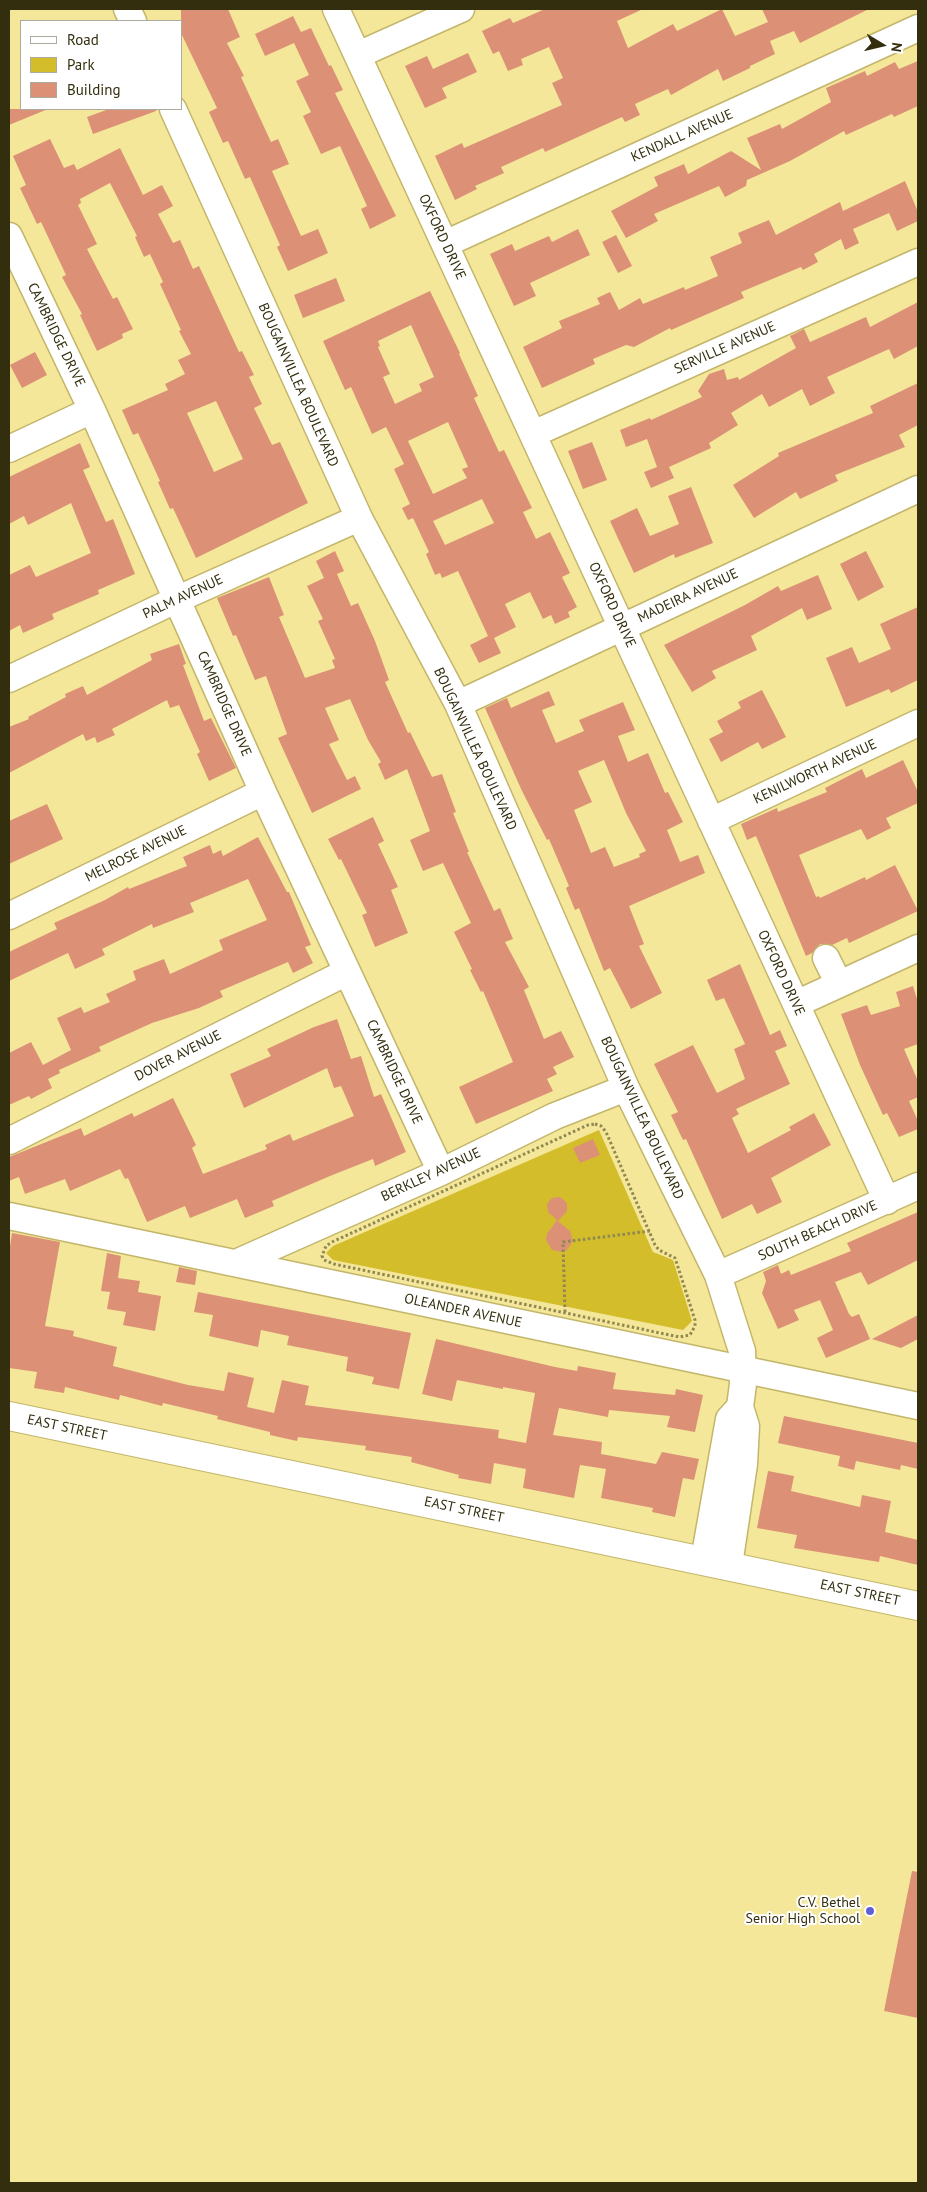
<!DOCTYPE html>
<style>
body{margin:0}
#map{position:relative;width:927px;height:2192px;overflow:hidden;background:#f4e799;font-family:"PT Sans",sans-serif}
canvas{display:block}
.frame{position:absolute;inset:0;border:10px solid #332e0e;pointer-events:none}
.legend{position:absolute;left:20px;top:20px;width:162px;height:90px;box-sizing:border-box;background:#fff;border:1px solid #adab9f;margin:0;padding:6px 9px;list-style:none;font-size:15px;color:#332e0e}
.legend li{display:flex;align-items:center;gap:10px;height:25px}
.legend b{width:25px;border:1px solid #adab9f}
.north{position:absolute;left:857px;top:20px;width:50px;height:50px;-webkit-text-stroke:4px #fff;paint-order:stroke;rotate:99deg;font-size:14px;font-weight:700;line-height:20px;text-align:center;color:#332e0e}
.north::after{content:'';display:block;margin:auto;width:18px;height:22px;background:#332e0e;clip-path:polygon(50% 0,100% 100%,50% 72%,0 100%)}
</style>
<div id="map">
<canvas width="927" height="2192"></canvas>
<div class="frame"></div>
<ul class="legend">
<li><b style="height:6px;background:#fff"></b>Road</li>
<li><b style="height:14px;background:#d3bd2b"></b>Park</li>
<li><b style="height:14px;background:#dc9177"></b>Building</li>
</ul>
<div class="north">N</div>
</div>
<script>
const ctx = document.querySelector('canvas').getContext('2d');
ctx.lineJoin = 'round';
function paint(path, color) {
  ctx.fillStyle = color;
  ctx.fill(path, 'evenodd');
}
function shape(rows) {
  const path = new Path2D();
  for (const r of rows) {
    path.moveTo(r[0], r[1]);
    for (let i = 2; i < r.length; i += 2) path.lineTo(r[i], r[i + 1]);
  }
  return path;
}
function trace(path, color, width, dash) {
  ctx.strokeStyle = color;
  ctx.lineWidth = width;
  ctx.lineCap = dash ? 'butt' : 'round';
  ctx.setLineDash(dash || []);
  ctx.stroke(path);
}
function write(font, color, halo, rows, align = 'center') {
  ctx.font = font + ' "PT Sans",sans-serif';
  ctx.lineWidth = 4;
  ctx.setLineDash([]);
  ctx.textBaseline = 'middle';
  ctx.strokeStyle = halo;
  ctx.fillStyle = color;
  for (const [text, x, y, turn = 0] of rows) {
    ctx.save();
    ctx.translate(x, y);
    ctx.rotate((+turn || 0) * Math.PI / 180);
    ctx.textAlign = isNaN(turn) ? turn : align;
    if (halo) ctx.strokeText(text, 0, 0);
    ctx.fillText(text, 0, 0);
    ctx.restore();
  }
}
paint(shape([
 [599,1130,653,1252,673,1260,692,1321,683,1330,333,1260,326,1253,333,1246]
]), '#d3bd2b');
paint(shape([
 [181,9,228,9,240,37,227,43,244,76,241,77,271,142,278,139,289,164,272,171,301,236,318,229,328,253,288,271,277,247,280,245,250,177,245,179,228,141,223,143,209,112,217,108,181,33],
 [545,9,643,9,617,21,628,48,673,24,677,31,722,9,735,36,768,22,762,9,869,9,800,43,794,31,770,41,775,54,750,66,750,68,723,81,718,69,671,95,668,89,635,104,640,115,625,122,622,117,545,152,543,148,501,167,504,173,475,186,477,189,455,200,435,156,462,143,464,148,562,105,552,83,563,78,549,47,521,59,523,65,508,71,499,51,493,54,482,31,510,18,513,23],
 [293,16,301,32,311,28,329,66,331,65,343,90,335,93,396,216,370,229,361,209,367,206,340,146,321,154,303,116,311,112,296,81,309,75,294,43,265,56,255,34],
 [468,53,477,72,442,88,447,98,425,108,405,66,427,56,433,69],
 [918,61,918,106,894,117,892,114,846,135,844,131,790,161,747,180,746,186,725,197,719,186,654,214,658,221,626,238,611,211,658,186,654,177,684,164,688,174,731,151,761,170,747,138,780,124,782,129,831,102,826,88,865,71,867,76,895,62,899,69],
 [9,109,48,109,9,125],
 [109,109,156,109,156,111,93,134,87,117],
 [50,139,64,168,74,164,77,170,120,148,143,195,162,185,173,206,158,214,173,243,180,240,193,269,199,266,239,352,242,351,254,375,249,377,262,404,254,408,272,445,280,442,308,503,196,558,173,508,170,509,158,482,160,481,138,433,133,435,122,410,168,390,165,384,185,374,178,360,191,354,179,331,181,330,160,284,163,282,150,254,144,257,135,237,137,236,110,183,80,199,81,203,78,205,97,244,87,249,113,299,117,297,133,329,122,334,123,338,97,351,80,315,82,314,62,277,66,275,41,222,37,224,20,188,26,185,13,156],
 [216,401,243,459,214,472,187,413],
 [905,181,918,212,918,221,897,231,889,213,853,229,859,243,845,250,841,239,814,254,818,262,803,270,801,267,741,292,744,298,671,330,670,328,634,347,626,345,593,359,595,364,542,388,523,347,562,328,559,321,600,304,597,298,610,292,619,310,640,298,643,304,684,287,685,290,718,276,710,257,742,243,738,233,769,220,776,235,840,202,843,211],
 [578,229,590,255,530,283,536,296,514,306,490,254,512,244,515,251,549,236,552,242],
 [616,235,632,266,618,273,602,242],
 [336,278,345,301,303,318,294,295],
 [430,291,460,353,459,354,478,396,474,398,499,452,504,450,532,508,523,512,536,539,550,532,570,573,562,577,577,607,568,612,570,617,555,624,551,615,543,619,530,592,505,604,516,627,494,638,501,653,479,663,470,645,488,636,458,571,442,578,440,573,435,575,426,554,429,552,413,518,408,520,402,508,410,504,394,469,404,464,386,427,372,434,351,387,345,390,323,341],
 [411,325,434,377,419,384,422,391,395,404,383,377,390,374,378,347,380,346,378,341],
 [448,422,468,467,462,469,467,478,433,494,408,441],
 [482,499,494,523,445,545,433,521],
 [918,302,918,346,894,359,889,349,827,377,835,393,810,406,802,389,769,407,762,394,731,413,738,425,709,443,711,448,669,467,674,478,651,488,644,472,657,467,647,439,626,447,620,430,650,418,651,420,702,397,698,391,709,374,724,369,727,380,738,377,739,380,796,348,790,336,804,329,810,342,866,317,870,327],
 [35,352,47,375,22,388,10,365],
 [918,383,918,425,899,435,905,447,835,475,838,481,800,499,796,492,754,518,733,485,779,456,778,453,873,413,870,406],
 [592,442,607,480,583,489,568,451],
 [80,443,90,467,83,470,106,522,113,519,135,574,98,590,99,594,52,614,54,619,23,633,20,625,9,631,9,575,30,565,36,577,91,553,71,503,28,525,24,516,9,524,9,477],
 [691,487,713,543,675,558,674,554,634,573,610,521,637,508,650,536,679,524,668,496],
 [335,551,344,571,337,574,351,606,358,603,375,641,389,680,385,682,408,733,410,732,432,777,442,774,456,812,453,813,469,852,467,852,494,911,500,908,513,939,505,942,529,987,524,990,544,1039,561,1031,574,1057,553,1067,557,1074,547,1079,553,1091,476,1124,459,1087,513,1062,483,991,481,992,470,970,472,969,454,932,471,923,443,863,423,871,410,840,430,831,407,769,385,780,378,764,381,762,368,740,350,699,325,708,339,740,329,744,347,780,355,776,361,789,312,813,278,738,287,734,266,676,255,680,236,635,233,636,217,598,269,577,284,615,279,617,305,678,335,668,332,660,335,659,318,621,323,619,307,586,324,578,316,561],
 [866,551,884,587,858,601,840,564],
 [818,575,832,609,807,620,802,608,751,636,757,650,712,671,716,678,692,692,664,645,745,605,778,586,781,591],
 [918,607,918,680,891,693,889,689,846,707,826,658,852,647,859,663,891,649,880,624],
 [179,644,186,664,183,665,204,721,211,718,236,768,209,781,197,754,200,752,179,705,170,708,167,700,112,729,115,735,97,743,95,737,86,741,83,734,9,773,9,727,29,719,28,717,66,697,65,694,83,686,87,695,152,660,150,654],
 [762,690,786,737,762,749,758,742,721,762,709,739,723,732,717,721,741,708,738,702],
 [549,691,555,705,542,710,556,743,584,731,579,720,623,702,635,730,618,736,628,762,648,753,665,793,668,792,683,822,667,830,680,862,698,855,705,873,629,906,644,944,639,946,662,993,631,1009,610,968,604,971,579,908,575,910,566,888,569,886,549,839,547,840,522,791,485,708,507,698,511,708],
 [604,760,626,813,646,851,639,854,640,857,614,867,605,847,591,853,574,810,592,802,578,771],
 [903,760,918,792,918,803,886,818,891,828,867,840,861,829,799,855,816,897,819,896,820,898,865,877,866,880,895,865,918,911,849,943,847,938,832,945,820,944,812,953,806,956,756,836,747,840,741,824,777,808,778,812,827,792,825,788,862,769,866,778],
 [47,804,63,839,9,864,9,821],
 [373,817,384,841,378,844,398,887,391,890,408,933,375,947,362,915,367,913,341,859,339,860,328,839],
 [258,837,287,892,289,892,311,945,305,947,313,963,293,973,288,962,220,991,223,997,199,1008,152,1023,99,1047,101,1051,59,1070,60,1073,48,1079,52,1088,31,1099,29,1096,9,1105,9,1053,31,1042,43,1065,71,1050,57,1018,81,1007,84,1013,110,1002,106,994,136,980,133,971,164,959,170,974,223,950,219,940,267,920,248,879,190,903,194,912,153,928,152,924,102,949,105,955,75,969,68,953,9,981,9,952,57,929,54,923,105,900,128,887,129,889,187,866,183,857,210,845,213,854,221,850,223,856],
 [740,964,770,1035,780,1030,787,1046,775,1051,790,1084,736,1109,739,1114,732,1118,748,1153,791,1130,789,1127,814,1113,831,1145,771,1178,782,1202,757,1214,752,1204,722,1219,686,1139,683,1140,671,1115,678,1112,654,1064,693,1045,717,1093,745,1079,734,1049,745,1044,724,998,716,1001,707,980],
 [913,986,918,1002,918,1044,904,1049,918,1081,918,1097,909,1101,918,1121,918,1129,899,1137,887,1113,883,1115,860,1065,841,1014,867,1005,871,1015,900,1006,896,992],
 [337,1019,351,1059,361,1056,374,1097,381,1094,406,1152,375,1166,373,1159,330,1176,272,1201,274,1206,245,1218,237,1199,190,1218,185,1206,147,1222,128,1178,125,1179,120,1169,70,1191,65,1179,25,1194,19,1177,9,1181,9,1157,81,1128,84,1136,132,1113,134,1117,173,1098,196,1145,192,1148,203,1174,267,1149,265,1145,290,1134,293,1141,354,1116,341,1086,334,1088,327,1068,244,1108,230,1074,271,1056,267,1049,314,1027],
 [593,1139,600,1155,580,1163,573,1148],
 [560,1197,567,1203,567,1211,558,1221,570,1231,573,1241,567,1250,562,1252,552,1250,546,1240,547,1234,557,1220,548,1212,547,1204,552,1198],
 [918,1212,918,1260,868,1285,861,1272,835,1282,849,1314,852,1317,859,1314,870,1339,826,1358,817,1338,833,1330,820,1300,794,1310,799,1320,778,1329,762,1293,766,1281,763,1272,778,1265,781,1274,789,1270,791,1275,851,1251,847,1243],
 [12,1233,60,1242,45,1326,74,1331,73,1336,117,1347,113,1366,188,1385,224,1391,228,1372,254,1378,247,1407,274,1413,282,1380,309,1386,305,1405,499,1430,498,1438,526,1443,535,1393,503,1387,503,1389,457,1380,452,1401,422,1394,436,1339,555,1367,577,1371,578,1366,616,1373,613,1389,675,1395,676,1389,703,1395,695,1432,667,1427,670,1416,609,1410,608,1417,559,1408,553,1435,602,1442,601,1454,656,1464,662,1452,699,1459,694,1480,683,1478,675,1517,652,1512,653,1508,601,1498,606,1469,580,1465,574,1498,523,1488,526,1469,494,1463,491,1484,458,1478,459,1475,411,1462,412,1457,365,1450,366,1446,298,1437,297,1441,270,1435,270,1432,217,1419,218,1416,163,1403,162,1406,120,1395,119,1400,65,1387,64,1393,34,1388,37,1372,9,1368,9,1253],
 [107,1253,121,1256,118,1278,140,1281,138,1292,161,1296,155,1331,123,1325,126,1312,107,1309,110,1292,101,1291],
 [179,1267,197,1271,195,1285,176,1282],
 [198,1292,411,1333,399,1389,372,1384,374,1377,346,1371,348,1357,287,1345,289,1336,261,1330,258,1347,209,1336,213,1315,194,1312],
 [918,1315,918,1339,901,1348,872,1339],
 [784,1416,918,1443,918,1469,901,1465,900,1470,856,1461,854,1470,838,1466,840,1456,778,1443],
 [768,1471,794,1476,791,1491,860,1507,862,1495,891,1501,885,1532,918,1540,918,1565,880,1556,879,1562,794,1548,797,1535,757,1528],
 [912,1871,918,1872,918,2018,884,2011]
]), '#dc9177');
const minor = shape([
 [127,9,133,21],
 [336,9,887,1201],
 [358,55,461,9],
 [173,109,359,518,458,704,626,1088,718,1275,742,1351,743,1384,740,1407,746,1426,744,1464,729,1565],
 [9,236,92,410,263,792,441,1172],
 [445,244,918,28],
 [533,434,918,262],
 [9,449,92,410],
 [9,679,178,599,359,518],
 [458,704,918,489],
 [711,821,918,723],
 [9,916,263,792],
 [826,958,839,984],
 [796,1004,918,948],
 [9,1141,347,972],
 [9,1216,918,1406],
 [236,1263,441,1172,555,1116,626,1088],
 [718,1275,918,1186],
 [704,1560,729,1419,740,1407]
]);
const major = shape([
 [9,1416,918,1606]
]);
trace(minor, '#c3b66a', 29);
trace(major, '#c3b66a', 30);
trace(shape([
 [595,1124,601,1126,606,1132,655,1245,659,1250,675,1258,695,1320,695,1326,690,1335,679,1337,334,1264,324,1260,322,1256,326,1246,332,1242,588,1125,595,1124],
 [565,1312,563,1242,650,1231]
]), '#908751', 3, [2.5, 2.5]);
trace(minor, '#fff', 26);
trace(major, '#fff', 28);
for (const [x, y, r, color] of [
 [870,1911,5,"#615ed7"]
]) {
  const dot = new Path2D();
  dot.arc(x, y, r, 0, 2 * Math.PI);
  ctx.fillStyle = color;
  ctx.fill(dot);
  trace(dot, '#fff', 2);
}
write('14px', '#332e0e', '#fff', [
 ["KENDALL AVENUE",682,136,-24],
 ["OXFORD DRIVE",442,237,65],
 ["CAMBRIDGE DRIVE",56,335,64],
 ["SERVILLE AVENUE",725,348,-24],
 ["BOUGAINVILLEA BOULEVARD",298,385,66],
 ["MADEIRA AVENUE",688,596,-25],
 ["PALM AVENUE",183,597,-25],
 ["OXFORD DRIVE",612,605,65],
 ["CAMBRIDGE DRIVE",224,704,66],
 ["BOUGAINVILLEA BOULEVARD",475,749,65],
 ["KENILWORTH AVENUE",815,772,-25],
 ["MELROSE AVENUE",136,854,-26],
 ["OXFORD DRIVE",781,973,65],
 ["DOVER AVENUE",178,1056,-27],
 ["CAMBRIDGE DRIVE",394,1072,65],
 ["BOUGAINVILLEA BOULEVARD",642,1118,65],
 ["BERKLEY AVENUE",431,1175,-25],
 ["SOUTH BEACH DRIVE",818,1231,-24],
 ["OLEANDER AVENUE",463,1311,12],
 ["EAST STREET",67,1428,12],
 ["EAST STREET",464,1510,12],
 ["EAST STREET",860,1593,12]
]);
write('14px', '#332e0e', '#fff', [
 ["C.V. Bethel",860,1903],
 ["Senior High School",860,1919]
], 'right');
</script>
